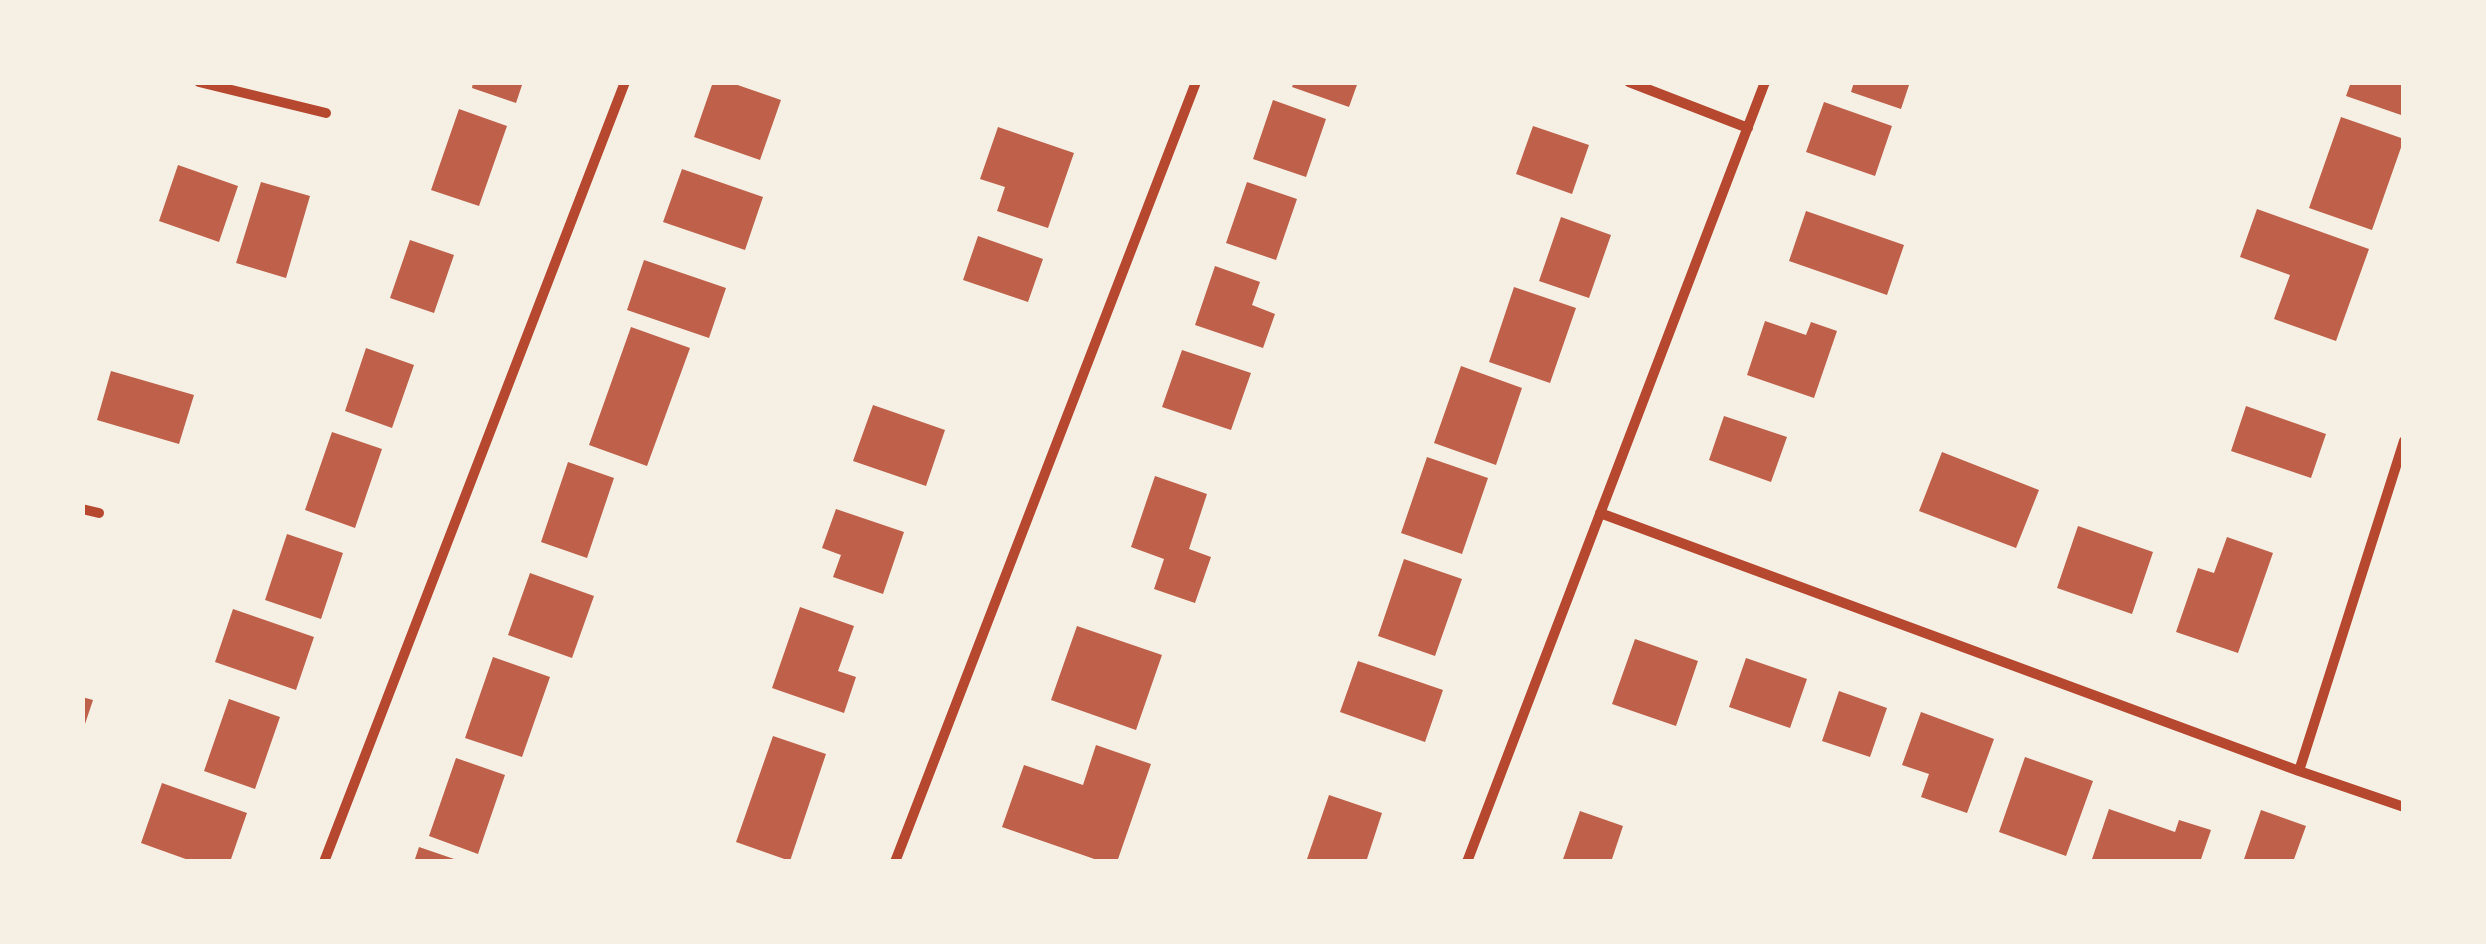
<!DOCTYPE html>
<style>
body{margin:0}
#map{position:relative;width:2486px;height:944px;overflow:hidden;background:#f6efe4;font-family:"Exo 2",sans-serif}
canvas{display:block}
.frame{position:absolute;inset:0;border:85px solid #f6efe4;pointer-events:none}
</style>
<div id="map">
<canvas width="2486" height="944"></canvas>
<div class="frame"></div>
</div>
<script>
const ctx = document.querySelector('canvas').getContext('2d');
ctx.lineJoin = 'round';
function paint(path, color) {
  ctx.fillStyle = color;
  ctx.fill(path, 'evenodd');
}
function shape(rows) {
  const path = new Path2D();
  for (const r of rows) {
    path.moveTo(r[0], r[1]);
    for (let i = 2; i < r.length; i += 2) path.lineTo(r[i], r[i + 1]);
  }
  return path;
}
function trace(path, color, width, dash) {
  ctx.strokeStyle = color;
  ctx.lineWidth = width;
  ctx.lineCap = dash ? 'butt' : 'round';
  ctx.setLineDash(dash || []);
  ctx.stroke(path);
}
paint(shape([
 [473,82,523,82,516,103,472,88],
 [713,82,729,82,781,100,760,160,694,137],
 [1294,82,1358,82,1349,107,1292,87],
 [1854,82,1910,82,1901,109,1851,92],
 [2351,82,2404,82,2404,116,2346,96],
 [1273,100,1326,119,1306,177,1253,159],
 [1824,102,1892,126,1875,176,1806,152],
 [459,109,507,126,479,206,431,190],
 [2341,117,2404,139,2372,230,2309,208],
 [1533,126,1589,145,1572,194,1516,174],
 [998,127,1074,153,1048,228,997,211,1005,187,980,179],
 [178,165,238,186,219,242,159,221],
 [682,169,763,197,745,250,663,222],
 [261,182,310,196,286,278,236,263],
 [1247,182,1297,199,1276,260,1226,243],
 [2257,209,2369,249,2336,341,2274,319,2290,275,2240,257],
 [1806,211,1904,245,1887,295,1789,261],
 [1561,217,1611,235,1589,298,1539,281],
 [978,236,1043,259,1028,302,963,280],
 [410,240,454,255,434,313,390,298],
 [644,260,726,288,709,338,627,310],
 [1215,266,1260,282,1252,305,1275,314,1263,348,1195,325],
 [1514,287,1576,308,1550,383,1489,362],
 [1765,321,1806,335,1811,322,1837,331,1814,398,1747,375],
 [631,327,690,348,647,466,589,445],
 [366,348,414,365,392,428,345,411],
 [1182,350,1251,373,1231,430,1162,407],
 [1461,366,1522,388,1496,465,1434,443],
 [111,371,194,395,179,444,97,420],
 [873,405,945,430,926,486,853,461],
 [2246,406,2326,434,2311,478,2231,451],
 [1724,416,1787,437,1771,482,1709,460],
 [332,432,382,449,355,528,305,510],
 [1942,452,2039,490,2016,548,1919,511],
 [1427,457,1488,478,1462,554,1401,533],
 [568,462,614,478,587,558,541,542],
 [1155,476,1207,494,1189,549,1211,557,1195,603,1154,589,1164,559,1131,547],
 [836,509,904,532,883,594,833,577,841,555,822,548],
 [2078,526,2153,552,2132,614,2057,588],
 [287,534,343,553,321,619,265,600],
 [2227,537,2273,553,2238,653,2176,632,2198,568,2214,573],
 [1404,559,1462,579,1435,656,1378,636],
 [530,573,594,596,572,658,508,635],
 [800,607,854,626,838,671,856,677,844,713,772,688],
 [233,609,314,637,296,690,215,662],
 [1077,626,1162,655,1136,730,1051,700],
 [1635,639,1698,661,1676,726,1612,704],
 [493,657,550,677,522,757,465,738],
 [1746,658,1807,679,1790,728,1729,707],
 [1358,661,1443,690,1425,742,1340,712],
 [1839,691,1887,708,1870,757,1822,741],
 [82,697,93,700,83,730,82,730],
 [229,699,280,717,255,789,204,771],
 [1921,712,1994,739,1967,813,1921,797,1929,774,1902,765],
 [773,736,826,754,790,861,736,842],
 [1096,745,1151,764,1117,862,1103,862,1002,827,1024,765,1083,785],
 [2025,757,2093,781,2066,856,1999,832],
 [456,758,505,775,478,854,429,836],
 [162,783,247,813,230,862,194,862,141,843],
 [1329,795,1382,813,1366,862,1306,862],
 [2109,809,2175,832,2179,820,2211,830,2200,862,2091,862],
 [2261,810,2306,826,2293,862,2243,862],
 [1580,811,1623,826,1611,862,1562,862],
 [419,847,460,861,460,862,414,862]
]), '#bf614a');
trace(shape([
 [199,82,326,113],
 [1629,82,1748,128],
 [82,509,99,513],
 [1600,513,2299,771,2404,807],
 [2299,771,2404,441],
 [324,862,625,82],
 [895,862,1196,82],
 [1467,862,1765,82]
]), '#b5482f', 10);
</script>
